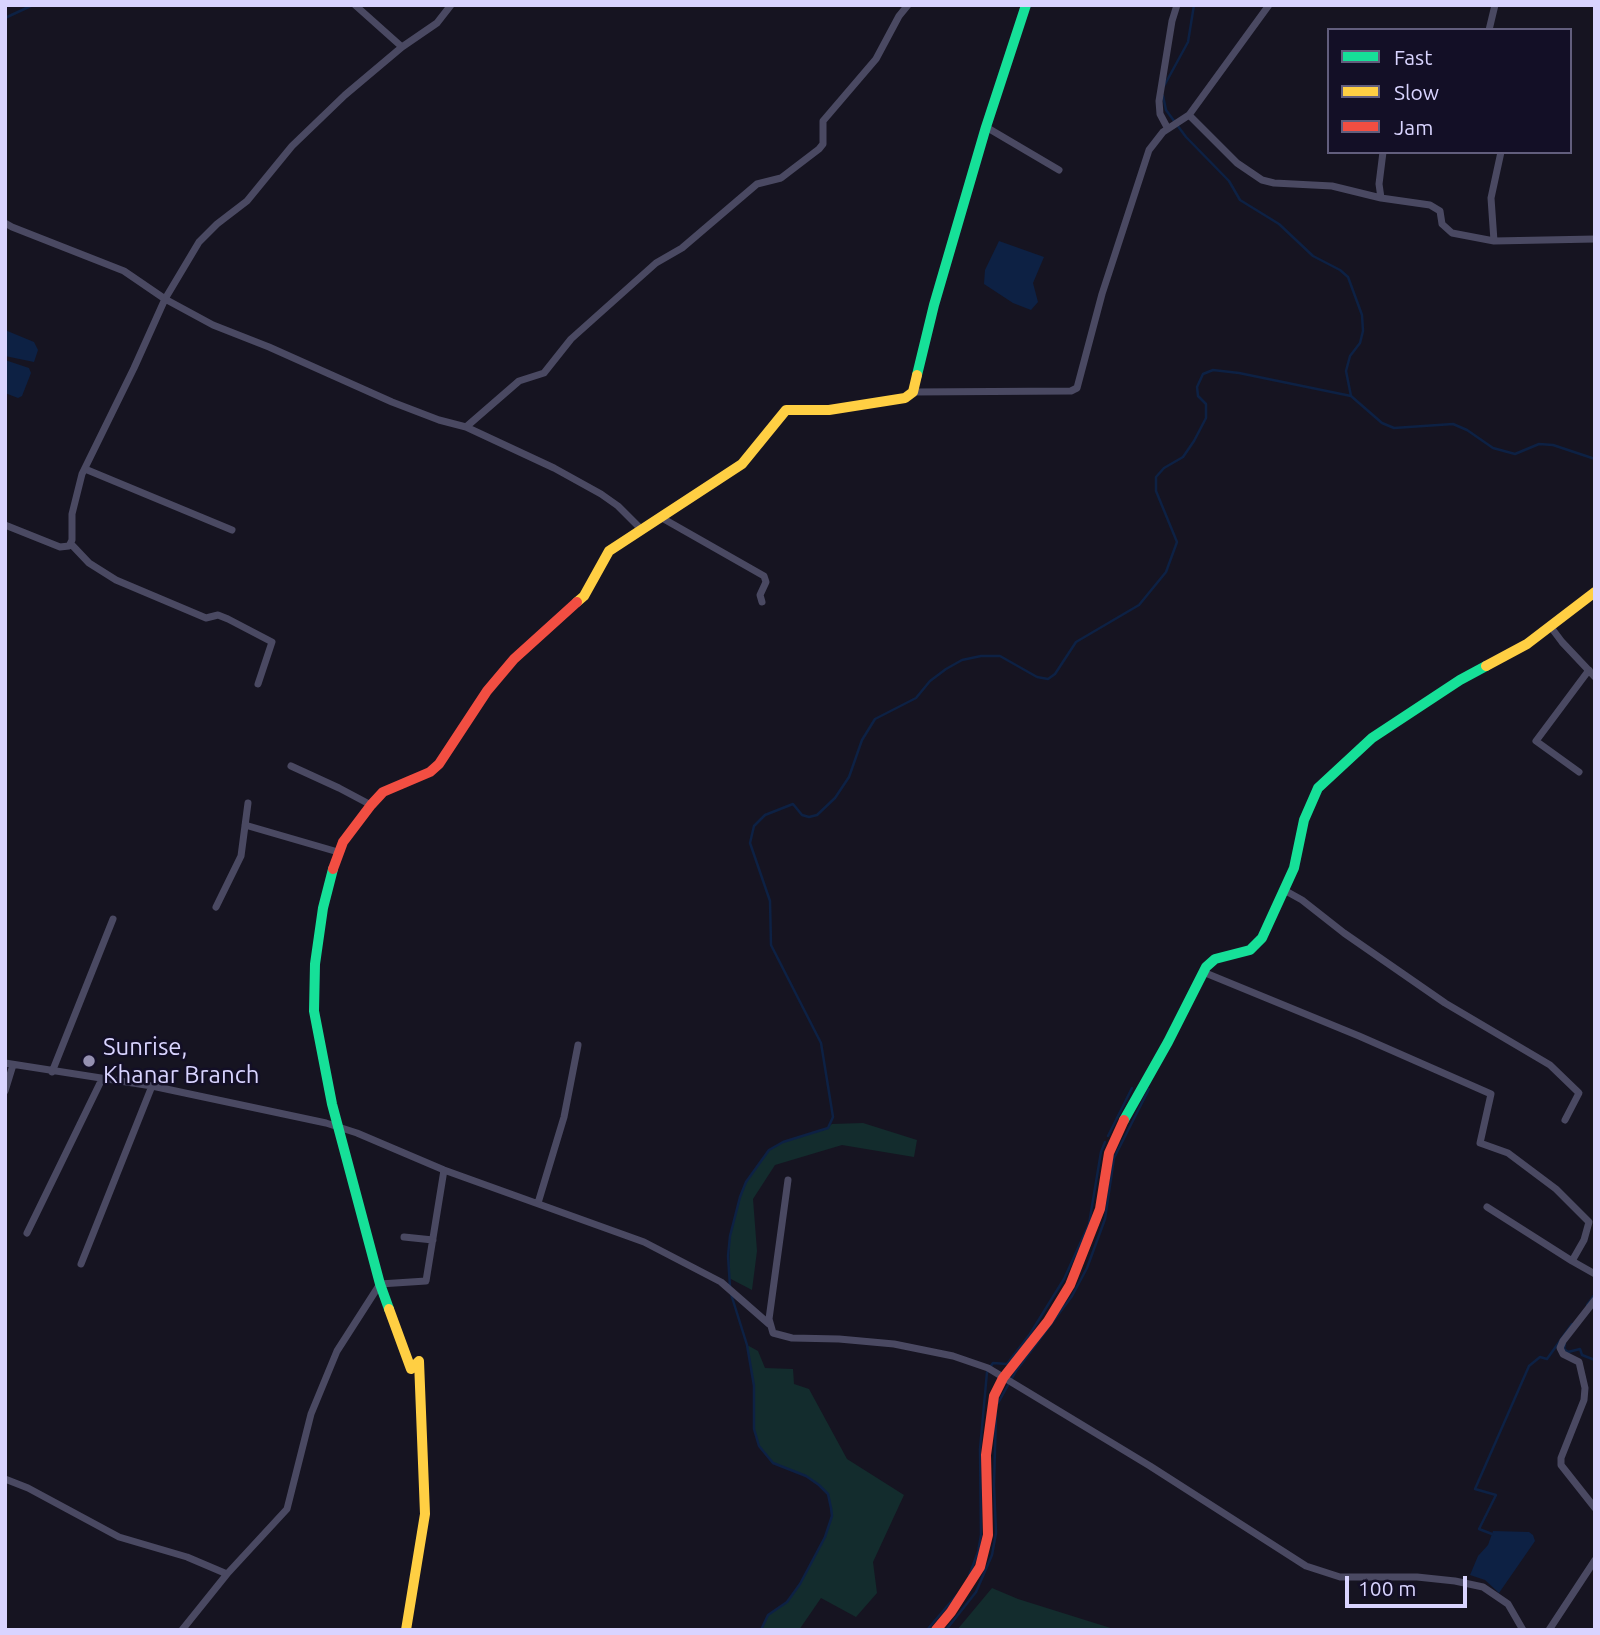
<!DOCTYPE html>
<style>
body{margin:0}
#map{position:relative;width:1600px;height:1635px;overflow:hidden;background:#161421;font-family:Ubuntu,sans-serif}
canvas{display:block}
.frame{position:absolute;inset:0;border:7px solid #d9d4ff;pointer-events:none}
.legend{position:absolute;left:1327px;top:28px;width:245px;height:126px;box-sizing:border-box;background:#130f26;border:2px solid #625e7d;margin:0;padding:9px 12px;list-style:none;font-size:21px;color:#d9d4ff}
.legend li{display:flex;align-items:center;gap:14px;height:35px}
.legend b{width:35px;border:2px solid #625e7d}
.scale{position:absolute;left:1345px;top:1576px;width:122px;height:32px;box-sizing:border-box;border:4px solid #d9d4ff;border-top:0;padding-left:9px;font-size:21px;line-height:24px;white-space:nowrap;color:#d9d4ff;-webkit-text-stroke:5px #130f26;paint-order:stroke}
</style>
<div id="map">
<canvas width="1600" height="1635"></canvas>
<div class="frame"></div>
<ul class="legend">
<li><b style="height:9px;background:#16e098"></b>Fast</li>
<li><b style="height:9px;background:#ffcf43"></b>Slow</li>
<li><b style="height:9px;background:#f24e42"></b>Jam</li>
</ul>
<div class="scale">100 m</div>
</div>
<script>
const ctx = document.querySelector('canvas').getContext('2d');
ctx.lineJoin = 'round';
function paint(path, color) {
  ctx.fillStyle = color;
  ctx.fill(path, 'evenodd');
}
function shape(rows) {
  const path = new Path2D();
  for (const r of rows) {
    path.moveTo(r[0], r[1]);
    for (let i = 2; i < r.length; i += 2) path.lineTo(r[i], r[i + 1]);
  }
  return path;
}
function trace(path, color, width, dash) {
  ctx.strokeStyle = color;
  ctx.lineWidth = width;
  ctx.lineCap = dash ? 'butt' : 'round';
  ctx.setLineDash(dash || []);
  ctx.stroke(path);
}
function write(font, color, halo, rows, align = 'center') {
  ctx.font = font + ' Ubuntu,sans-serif';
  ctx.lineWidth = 5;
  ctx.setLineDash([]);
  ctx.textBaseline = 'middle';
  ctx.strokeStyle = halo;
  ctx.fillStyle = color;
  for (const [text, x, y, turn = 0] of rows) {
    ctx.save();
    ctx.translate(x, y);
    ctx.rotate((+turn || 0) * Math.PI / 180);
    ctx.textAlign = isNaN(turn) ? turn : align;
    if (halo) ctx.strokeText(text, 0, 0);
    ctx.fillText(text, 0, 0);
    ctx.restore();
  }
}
paint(shape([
 [863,1123,917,1140,914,1157,842,1145,775,1165,753,1199,757,1251,752,1290,729,1278,730,1236,740,1197,746,1182,769,1150,783,1142,824,1130,832,1124],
 [747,1345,758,1351,765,1368,793,1369,794,1384,809,1389,847,1459,904,1495,873,1562,877,1593,856,1617,821,1598,799,1630,761,1630,768,1615,787,1602,800,1584,825,1537,832,1516,828,1495,820,1485,806,1476,773,1463,759,1446,754,1429,754,1386],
 [992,1588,1018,1599,1117,1630,957,1630]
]), '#132c2d');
paint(shape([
 [999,241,1044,257,1033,283,1038,302,1031,310,1013,303,984,284,985,270],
 [5,330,34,342,38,350,34,362,5,356],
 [5,360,29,368,31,373,22,396,18,398,5,393],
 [1493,1531,1529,1532,1533,1535,1535,1541,1499,1593,1485,1580,1470,1575,1478,1556,1488,1545]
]), '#0d2144');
trace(shape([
 [5,18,33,5],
 [1164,86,1188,42,1194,5],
 [1163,96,1166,110,1186,137,1229,181,1240,200,1279,224,1313,256,1340,270,1348,277,1362,315,1363,331,1360,343,1350,356,1346,371,1351,396],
 [1108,1136,1132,1088],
 [730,1287,728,1256,730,1236,740,1197,746,1182,769,1150,783,1142,828,1128,833,1117,821,1043,771,945,770,901,750,843,754,826,765,815,793,804,802,815,809,817,817,815,835,798,849,777,862,740,875,719,916,698,930,681,946,669,962,660,981,656,1000,656,1037,677,1048,679,1055,674,1076,642,1139,605,1166,572,1177,542,1156,491,1156,477,1164,468,1183,457,1194,441,1206,418,1206,404,1198,396,1197,387,1203,374,1213,370,1239,373,1351,396,1382,423,1394,428,1453,424,1467,430,1493,448,1515,454,1539,444,1553,445,1595,459],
 [731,1294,747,1345,754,1386,754,1429,759,1446,773,1463,806,1476,819,1485,828,1494,831,1508,832,1516,825,1537,800,1584,787,1602,768,1615,761,1630],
 [1587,1305,1595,1294],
 [1565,1344,1564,1349,1568,1352,1580,1349,1582,1355,1595,1360],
 [991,1366,993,1363,1007,1364,1030,1334,1064,1279,1089,1224,1101,1152,1105,1142],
 [998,1403,1016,1371,1072,1296,1087,1268,1105,1219,1114,1158,1149,1089],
 [1492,1534,1479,1529,1496,1495,1475,1489,1529,1366,1540,1357,1547,1359,1572,1324],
 [969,1576,978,1552,981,1535,980,1449,987,1372],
 [927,1630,956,1596],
 [946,1630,976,1592,992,1555,996,1533,994,1485,996,1413]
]), '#0d2144', 2.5);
trace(shape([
 [355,5,402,47],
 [1489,30,1495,5],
 [1189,115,1269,5],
 [986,127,1059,170],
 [1168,129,1160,114,1159,101,1172,21,1177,5],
 [1381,198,1379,184,1383,152],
 [5,223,12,227,124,271,165,299,213,325,269,347,392,402,439,420,466,427,554,468,601,494,618,506,641,529],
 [1494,241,1491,198,1501,152],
 [913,392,1071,391,1077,388,1102,294,1149,150,1163,132,1189,115,1237,163,1262,180,1274,183,1332,186,1381,198,1430,205,1440,211,1442,224,1452,233,1494,241,1595,239],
 [466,427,519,381,544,373,571,339,656,263,682,248,757,184,781,178,819,149,823,144,823,121,876,59,899,16,908,5],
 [85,469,232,530],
 [662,518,764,576,766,582,760,595,762,602],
 [5,525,60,547,69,546,72,540,72,514,82,474,134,368,165,299,199,242,217,224,247,201,292,146,345,95,402,47,437,23,451,5],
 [71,544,89,563,116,580,206,618,218,615,228,619,272,642,258,684],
 [1550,626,1562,642,1595,677],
 [291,766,339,788,371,805],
 [1579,772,1536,741,1589,670],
 [245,825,338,852],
 [1284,890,1302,900,1344,933,1445,1003,1550,1065,1579,1093,1565,1120],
 [216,907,241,856,248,803],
 [1203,972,1359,1036,1491,1094,1480,1143,1508,1153,1556,1189,1589,1222,1584,1240,1572,1261,1595,1274],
 [5,1063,152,1086,326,1123,357,1133,444,1170,644,1242,721,1282,769,1324],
 [52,1072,113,919],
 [5,1091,13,1065],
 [788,1180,769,1319,773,1333,792,1338,839,1339,894,1344,953,1356,988,1368,1150,1466,1306,1566,1340,1577,1417,1577,1455,1581,1483,1587,1508,1604,1523,1630],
 [538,1203,564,1117,578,1045],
 [1487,1207,1572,1261],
 [27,1233,102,1079],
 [404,1237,433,1240],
 [81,1264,152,1086],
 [1595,1300,1563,1341,1560,1348,1563,1354,1579,1362,1585,1388,1584,1400,1561,1458,1561,1465,1595,1508],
 [5,1479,28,1488,119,1537,187,1557,227,1574],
 [182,1630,227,1574,287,1509,311,1414,337,1351,380,1284,426,1281,444,1170],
 [1549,1630,1595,1560]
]), '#4a4962', 7);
trace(shape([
 [917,375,934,305,986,127,1026,5],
 [333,869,323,908,315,964,314,1011,332,1104,380,1284,389,1309],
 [1124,1120,1168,1042,1206,967,1215,959,1250,950,1262,938,1294,868,1304,820,1318,788,1372,738,1460,680,1486,666]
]), '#16e098', 10);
trace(shape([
 [577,602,584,596,609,551,742,464,786,410,829,410,905,398,913,392,917,375],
 [1486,666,1527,644,1595,592],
 [389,1309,411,1369,419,1361,425,1514,406,1630]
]), '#ffcf43', 10);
trace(shape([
 [333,869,343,842,371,805,383,792,430,772,439,764,487,691,514,659,577,602],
 [936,1630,951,1612,980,1567,988,1535,986,1455,994,1396,1003,1378,1048,1321,1070,1285,1100,1209,1109,1153,1124,1120]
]), '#f24e42', 10);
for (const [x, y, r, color] of [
 [89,1061,7,"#9591b1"]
]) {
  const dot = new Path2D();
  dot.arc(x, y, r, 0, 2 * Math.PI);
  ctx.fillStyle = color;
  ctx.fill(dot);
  trace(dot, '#130f26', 2.5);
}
write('24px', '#d9d4ff', '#130f26', [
 ["Sunrise,",103,1047],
 ["Khanar Branch",103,1075]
], 'left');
</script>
